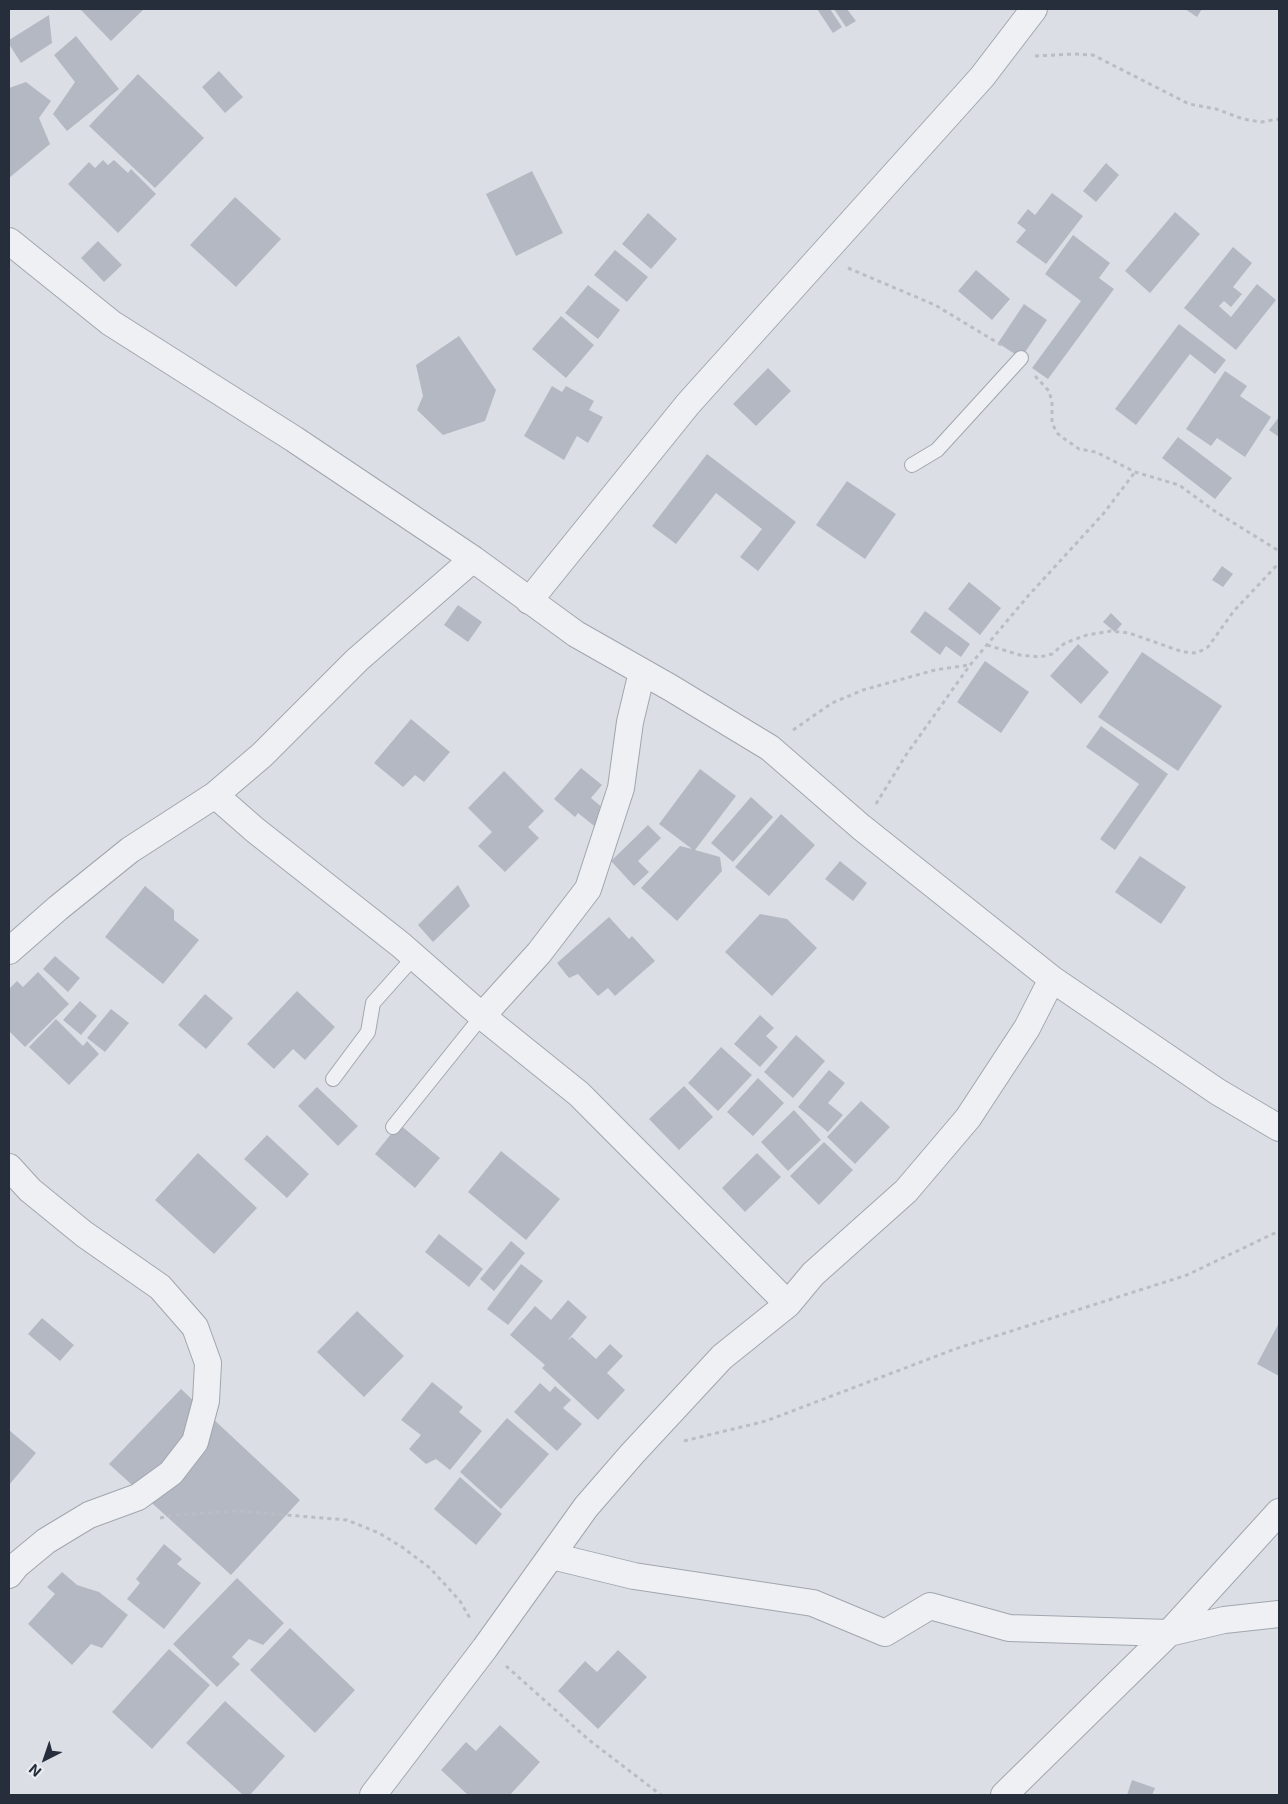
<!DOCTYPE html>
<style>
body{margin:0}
#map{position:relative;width:1288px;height:1804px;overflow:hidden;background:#dbdfe5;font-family:Inter,sans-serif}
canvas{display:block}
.frame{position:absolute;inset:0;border:10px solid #262d3b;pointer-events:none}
.north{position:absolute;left:20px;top:1734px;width:50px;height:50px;-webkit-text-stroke:4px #eaeef3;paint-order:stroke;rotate:221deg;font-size:14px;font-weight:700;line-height:20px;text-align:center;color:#262d3b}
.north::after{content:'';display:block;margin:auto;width:18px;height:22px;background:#262d3b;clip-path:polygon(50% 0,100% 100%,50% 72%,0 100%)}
</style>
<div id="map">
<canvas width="1288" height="1804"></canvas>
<div class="frame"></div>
<div class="north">N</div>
</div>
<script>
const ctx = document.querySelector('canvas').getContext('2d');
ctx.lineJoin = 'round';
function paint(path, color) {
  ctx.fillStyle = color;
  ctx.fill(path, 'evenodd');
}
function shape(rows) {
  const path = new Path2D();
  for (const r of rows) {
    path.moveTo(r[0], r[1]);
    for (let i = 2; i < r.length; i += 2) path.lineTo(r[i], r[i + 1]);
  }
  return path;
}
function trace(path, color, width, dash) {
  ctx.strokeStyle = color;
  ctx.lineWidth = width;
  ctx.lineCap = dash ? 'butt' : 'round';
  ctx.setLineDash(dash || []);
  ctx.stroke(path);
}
paint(shape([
 [80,9,144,9,111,41],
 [817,9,830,9,842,27,833,33],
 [834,9,847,9,856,21,846,27],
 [1185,9,1202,9,1197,17],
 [49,15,52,43,21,63,9,44,9,40],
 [76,36,119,89,67,131,53,114,75,82,54,55],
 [219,71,243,97,225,113,202,87],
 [138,74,204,138,155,188,89,126],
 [26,82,51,101,39,118,50,144,9,178,9,88],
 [103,160,108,165,114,160,128,173,131,169,156,194,118,233,68,184,89,162,95,168],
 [1106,163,1119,175,1096,202,1083,191],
 [532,171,563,233,516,256,486,194],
 [1052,193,1083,216,1046,264,1016,242,1026,230,1017,223,1028,209,1035,215],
 [235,197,281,239,236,287,190,245],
 [1175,212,1200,234,1150,293,1125,271],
 [648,213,677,239,651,269,622,244],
 [1073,235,1110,263,1099,278,1114,289,1048,379,1032,368,1081,301,1045,274],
 [98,241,122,265,104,282,81,258],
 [1233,247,1252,263,1233,287,1242,294,1231,307,1224,301,1219,306,1231,317,1257,284,1276,300,1236,350,1184,308],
 [615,250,648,277,627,302,594,275],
 [976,270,1010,299,992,320,958,291],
 [588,285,620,310,598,339,565,313],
 [1024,304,1047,320,1021,358,998,343],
 [561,316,594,345,566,378,532,349],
 [1179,324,1226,360,1215,374,1190,354,1136,425,1115,409],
 [459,336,496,390,485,421,443,435,417,410,423,396,416,365],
 [768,368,791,391,756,426,733,404],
 [1225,371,1247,386,1240,396,1271,417,1245,457,1217,438,1211,446,1186,429],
 [552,386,562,392,566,386,594,401,589,410,603,417,588,443,577,436,564,460,524,436],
 [1279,417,1279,437,1269,430],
 [1178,437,1232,478,1215,499,1162,458],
 [707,454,796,522,758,571,740,557,762,529,716,493,676,544,652,526],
 [847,481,896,514,865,559,816,525],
 [1222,566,1233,574,1223,587,1212,580],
 [969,582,1001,608,980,635,948,609],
 [458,605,482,622,468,642,444,625],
 [925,611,970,644,961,657,946,646,940,655,910,632],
 [1111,613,1122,624,1115,632,1103,622],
 [1078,644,1109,672,1081,704,1050,676],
 [1142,652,1222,706,1178,771,1098,717],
 [985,661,1029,692,1001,733,957,702],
 [411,719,450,752,424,782,415,775,403,787,374,763],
 [1101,726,1168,774,1115,850,1100,839,1139,784,1086,747],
 [581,768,602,785,591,798,610,814,598,829,578,813,575,817,554,799],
 [700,769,736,796,695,850,720,857,722,871,677,921,641,888,680,846,692,849,659,824],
 [504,771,544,811,528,827,539,838,505,872,478,846,492,832,468,808],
 [751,797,773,817,733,862,711,843],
 [781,814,815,845,769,896,735,867],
 [648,825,661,838,638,861,649,872,634,886,611,861],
 [1140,856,1186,887,1161,924,1115,892],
 [840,861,867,883,853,901,825,879],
 [458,885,470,906,433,942,418,925],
 [145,886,174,910,174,920,199,940,163,984,105,937],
 [760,914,787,919,817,948,772,996,725,952],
 [609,917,629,939,632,936,655,961,615,996,608,988,598,996,578,974,569,978,557,963],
 [55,956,80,978,68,992,43,969],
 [38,972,69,1004,25,1047,9,1031,9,989,17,981,23,987],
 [297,991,335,1027,305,1060,293,1049,274,1069,247,1044],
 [205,994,233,1018,206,1049,178,1025],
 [80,1001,97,1016,81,1035,63,1020],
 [111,1009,129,1023,105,1052,87,1038],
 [760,1015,774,1028,766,1036,778,1047,760,1067,734,1044],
 [56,1019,83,1046,87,1041,99,1054,69,1085,29,1047],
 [796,1035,825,1061,793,1098,764,1072],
 [721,1047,752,1075,718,1111,688,1083],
 [829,1070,845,1083,828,1103,843,1115,828,1132,798,1107],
 [758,1078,784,1103,753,1136,727,1112],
 [684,1086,713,1117,679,1150,649,1119],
 [317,1087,358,1126,338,1146,298,1106],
 [861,1101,890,1127,855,1164,827,1137],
 [794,1110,821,1140,788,1171,761,1142],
 [399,1124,440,1158,415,1188,375,1154],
 [267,1135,309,1174,287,1198,244,1159],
 [824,1142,853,1170,819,1205,790,1176],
 [501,1151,560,1199,526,1240,468,1192],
 [198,1153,257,1208,214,1254,155,1200],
 [757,1153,781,1177,745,1212,722,1188],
 [439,1234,483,1269,469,1287,425,1252],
 [511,1241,525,1253,494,1291,480,1279],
 [521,1264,543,1281,508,1325,487,1309],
 [568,1300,587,1317,567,1341,572,1337,596,1359,610,1344,623,1356,607,1373,625,1390,598,1420,542,1368,545,1365,510,1335,535,1306,551,1320],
 [357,1311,404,1356,364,1397,317,1352],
 [42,1318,74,1345,60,1361,28,1334],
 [1279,1323,1279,1376,1257,1364],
 [432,1382,463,1407,459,1412,482,1431,450,1470,436,1459,426,1464,409,1449,421,1435,401,1420],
 [540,1383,550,1392,555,1386,571,1400,563,1408,582,1424,557,1451,514,1412],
 [181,1389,300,1500,231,1575,109,1464],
 [507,1418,549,1454,501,1509,460,1472],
 [9,1430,36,1453,9,1485],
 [460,1477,502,1514,476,1545,434,1509],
 [164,1544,182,1559,177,1564,201,1583,164,1629,127,1599,140,1583,136,1579],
 [62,1572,77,1585,99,1592,128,1615,102,1648,91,1644,72,1665,28,1624,55,1594,47,1587],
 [237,1578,284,1623,263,1645,249,1639,232,1657,240,1664,217,1687,173,1644],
 [290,1628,355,1690,315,1733,250,1670],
 [169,1649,210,1685,152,1749,112,1712],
 [618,1650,647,1677,598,1729,558,1691,585,1661,597,1672],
 [225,1701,285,1756,250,1795,243,1795,186,1743],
 [500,1725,540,1762,510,1795,468,1795,441,1770,466,1742,476,1751],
 [1132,1780,1155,1788,1152,1795,1127,1795]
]), '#b3b8c2');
const service = shape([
 [912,465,937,450,1021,358],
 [333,1079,368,1032,373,1003,414,957],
 [393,1127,482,1016]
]);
const minor = shape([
 [9,241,111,323,294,439,473,559,576,634,671,688,770,748,861,827,1052,979,1218,1092,1279,1128],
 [529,601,688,404,982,77,1034,9],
 [215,795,255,830,401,945,482,1016,579,1094,788,1304],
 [9,951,58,908,130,850,215,795,262,755,357,660,473,559],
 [482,1016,539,953,588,889,621,788,630,722,642,672],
 [9,1167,30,1190,84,1234,160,1287,195,1327,208,1363,206,1401,195,1442,171,1473,138,1497,89,1515,46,1541,17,1565,9,1575],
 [552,1556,634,1576,813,1603,885,1633,930,1606,1009,1628,1169,1633,1224,1620,1279,1614],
 [373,1795,485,1648,586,1507,632,1454,722,1357,788,1304,813,1274,906,1191,968,1118,1027,1028,1052,979],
 [1004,1795,1169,1633,1279,1512]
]);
trace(service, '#a1a6af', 16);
trace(minor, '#a1a6af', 28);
trace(shape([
 [1035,56,1074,54,1093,55,1189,104,1216,109,1243,119,1261,122,1279,119],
 [848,268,935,305,1003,346],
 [1035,376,1049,391,1052,402,1052,423,1057,433,1066,440,1079,449,1096,452,1135,472,1179,485,1216,512,1279,551],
 [987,645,1020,655,1040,657,1052,654,1065,643,1087,635,1111,631,1129,633,1183,652,1197,653,1208,647,1233,612,1279,563],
 [793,730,832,703,863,690,935,670,969,665],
 [876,804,906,755,970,665,1028,596,1104,513,1135,472],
 [684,1441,766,1421,955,1349,1187,1275,1279,1231],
 [160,1518,176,1515,237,1511,347,1520,379,1533,402,1547,430,1568,460,1601,471,1620],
 [506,1666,589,1740,661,1795]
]), '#babdc4', 3, [4, 4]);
trace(service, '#eef0f4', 14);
trace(minor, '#eef0f4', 26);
</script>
